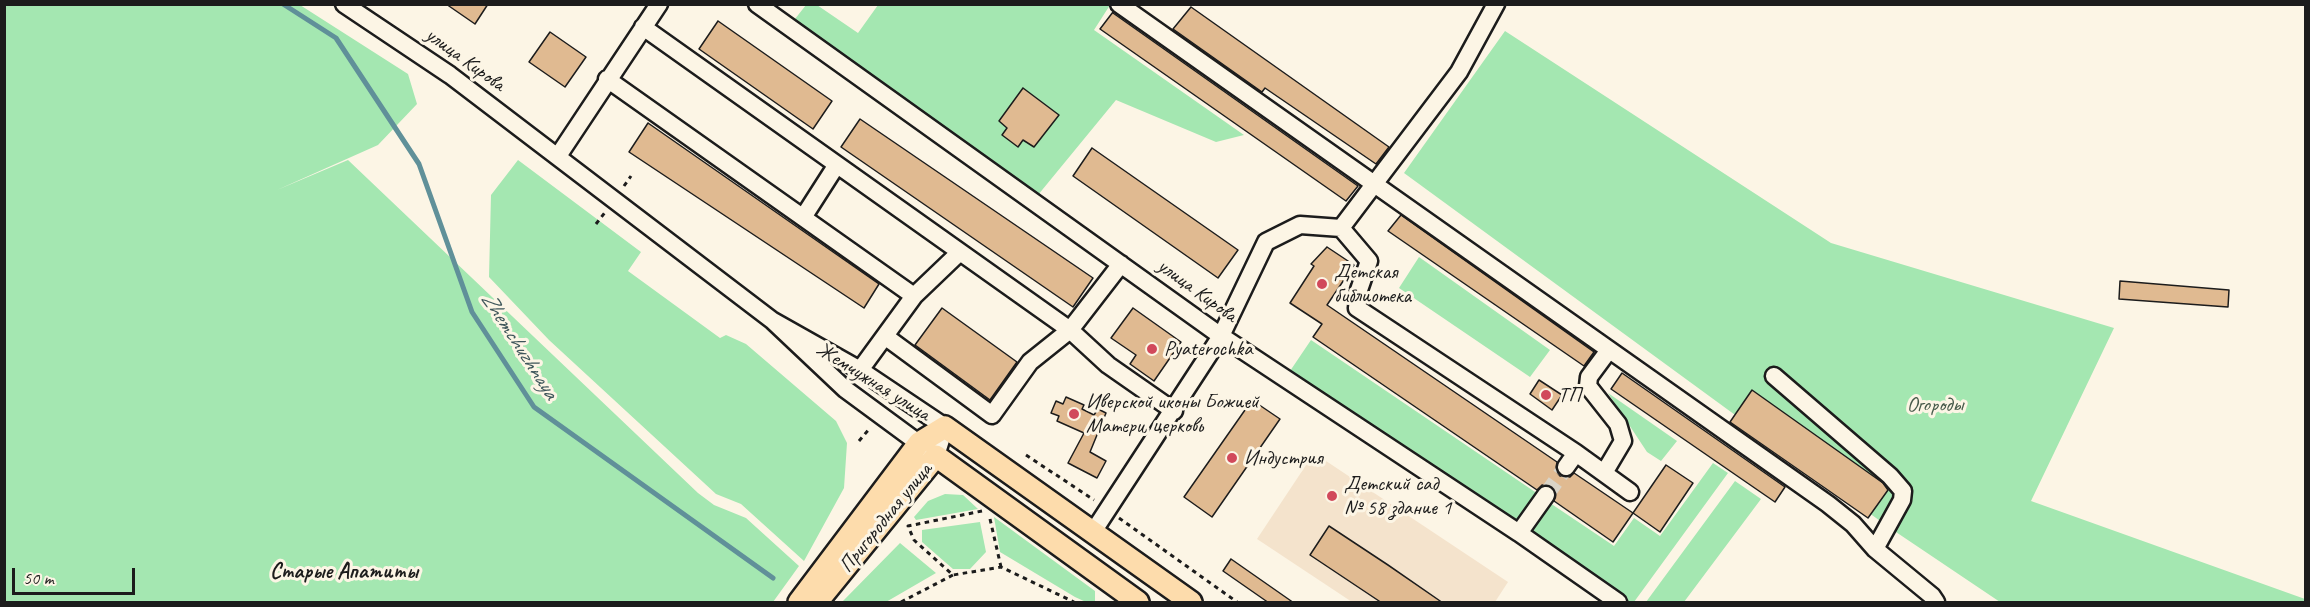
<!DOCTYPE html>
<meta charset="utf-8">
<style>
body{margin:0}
#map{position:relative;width:2310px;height:607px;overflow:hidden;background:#fcf5e5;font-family:Caveat,sans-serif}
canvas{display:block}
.frame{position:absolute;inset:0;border:6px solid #1c1c1c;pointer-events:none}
.scale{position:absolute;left:12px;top:568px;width:123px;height:27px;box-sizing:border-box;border:3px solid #1c1c1c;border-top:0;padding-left:8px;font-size:18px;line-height:21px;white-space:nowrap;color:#1c1c1c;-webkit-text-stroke:4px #fcf5e5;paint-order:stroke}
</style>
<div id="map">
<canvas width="2310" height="607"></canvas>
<div class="frame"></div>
<div class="scale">50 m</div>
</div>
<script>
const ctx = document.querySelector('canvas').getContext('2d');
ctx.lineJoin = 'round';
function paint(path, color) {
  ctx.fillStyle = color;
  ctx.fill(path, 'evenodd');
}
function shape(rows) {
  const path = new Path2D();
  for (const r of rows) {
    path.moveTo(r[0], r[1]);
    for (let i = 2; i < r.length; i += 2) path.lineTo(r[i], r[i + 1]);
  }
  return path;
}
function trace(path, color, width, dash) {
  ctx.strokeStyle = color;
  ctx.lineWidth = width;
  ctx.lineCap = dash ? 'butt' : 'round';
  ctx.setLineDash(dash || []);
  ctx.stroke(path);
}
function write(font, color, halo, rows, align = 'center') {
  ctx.font = font + ' Caveat,sans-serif';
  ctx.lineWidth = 6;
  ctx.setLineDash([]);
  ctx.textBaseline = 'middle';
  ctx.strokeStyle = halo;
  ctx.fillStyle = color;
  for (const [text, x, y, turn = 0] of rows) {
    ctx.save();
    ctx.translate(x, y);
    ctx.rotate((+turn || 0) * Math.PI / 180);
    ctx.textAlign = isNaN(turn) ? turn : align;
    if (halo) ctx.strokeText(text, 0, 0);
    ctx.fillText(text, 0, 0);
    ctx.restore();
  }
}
paint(shape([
 [1314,453,1508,582,1495,602,1352,602,1257,539]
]), '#f4e3cc');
paint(shape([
 [4,5,300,5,408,74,417,104,378,145,277,190,348,160,698,493,714,505,746,518,799,566,773,602,5,602],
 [806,5,817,5,858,33,878,5,1110,5,1094,30,1244,135,1216,142,1116,100,1038,195,791,24],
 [1505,31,1831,243,2114,328,2031,501,2305,599,2305,602,2000,602,1887,526,1404,173],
 [518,160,641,252,628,271,720,338,726,335,746,344,836,421,847,443,844,488,804,561,741,504,716,494,549,340,489,277,491,195],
 [1419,257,1550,350,1530,377,1399,288],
 [1311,340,1541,496,1519,527,1288,374],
 [1608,393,1677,441,1661,461,1647,452],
 [1713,463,1728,473,1634,602,1626,602,1524,531,1547,501,1614,546,1634,518,1660,536],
 [1735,481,1761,499,1684,602,1646,602],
 [945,494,963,495,978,509,916,520,914,517,928,501],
 [994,517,1095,591,1095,602,1086,602,1075,597,1000,552],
 [980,522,986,552,970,569,953,569,922,542,922,530],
 [900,543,936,573,886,602,842,602]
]), '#a4e7b1');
trace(shape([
 [283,4,336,38,419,164,472,312,534,407,773,578]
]), '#609099', 5);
const building = shape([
 [446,4,488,4,475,24,446,4],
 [1191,7,1389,147,1376,164,1265,88,1262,92,1173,29,1191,7],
 [1113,12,1113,13,1358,186,1346,201,1100,29,1113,12],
 [718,21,832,101,813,129,699,49,718,21],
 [550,32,586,57,565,87,529,62,550,32],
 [1023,88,1059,115,1034,147,1023,140,1018,147,1002,135,1007,128,999,121,1023,88],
 [860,119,1093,278,1073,307,841,147,860,119],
 [648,123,879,284,864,308,629,152,648,123],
 [1092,148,1238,250,1218,278,1073,176,1092,148],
 [1401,215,1594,352,1584,366,1388,231,1401,215],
 [1327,247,1354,265,1327,305,1557,462,1556,471,1560,476,1570,477,1574,473,1633,513,1613,542,1554,501,1556,491,1552,486,1542,485,1537,490,1313,337,1322,324,1290,303,1314,266,1311,264,1327,247],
 [2120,281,2229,290,2228,307,2119,299,2120,281],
 [942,308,1017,362,990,400,915,345,942,308],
 [1133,308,1181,342,1154,381,1130,364,1136,355,1111,338,1133,308],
 [1622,373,1785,487,1775,502,1611,389,1622,373],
 [1539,380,1562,395,1552,410,1530,394,1539,380],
 [1752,390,1883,483,1888,490,1868,518,1730,422,1752,390],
 [1066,397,1084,405,1082,409,1094,415,1098,409,1106,413,1090,452,1106,461,1097,478,1068,463,1084,433,1057,421,1059,416,1051,413,1056,401,1063,404,1066,397],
 [1252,400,1280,419,1212,517,1184,497,1252,400],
 [1666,465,1693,483,1660,532,1633,513,1666,465],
 [1329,526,1388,565,1443,603,1382,603,1310,555,1329,526],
 [1231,559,1294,603,1269,603,1223,571,1231,559]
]);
paint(building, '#e0ba91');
trace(building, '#1c1c1c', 1.5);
trace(shape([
 [1546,495,1566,467]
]), '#dad4c7', 16, [16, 8]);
const minor = shape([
 [344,4,450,75,773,321,860,370,945,427,936,456,845,389,773,321],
 [757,4,1221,336,1519,533,1618,602],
 [1119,4,1828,504,1853,524,1875,549,1932,596,1936,602],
 [643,27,1070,330,1108,365,1174,411],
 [607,79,914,296,860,370],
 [558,156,659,4],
 [804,216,836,166],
 [1341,228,1369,261,1359,290,1357,308,1576,453,1566,467],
 [914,296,960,252],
 [886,337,992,415,1030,362,1070,330,1121,264],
 [1774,376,1890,476,1903,491,1902,500,1875,549],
 [1576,453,1630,492],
 [1604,473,1623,441,1618,424,1588,386,1589,377,1609,350],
 [1093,532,1221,336,1266,242,1300,225,1341,228,1459,72,1496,4],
 [1519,533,1546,495]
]);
const major = shape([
 [799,602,919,443,945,427,1191,602],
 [817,602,936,456,1138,602]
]);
trace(minor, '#1c1c1c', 21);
trace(major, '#1c1c1c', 26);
trace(shape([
 [624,186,631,176],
 [596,224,606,211],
 [859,441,870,428],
 [1026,455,1094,500],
 [982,511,908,526,914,540,953,575,1001,567,1074,602],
 [1119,518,1237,602],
 [990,519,1001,567],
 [901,602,953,575]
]), '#1c1c1c', 3, [4.5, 4.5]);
trace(minor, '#fcf5e5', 16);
trace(major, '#fddcac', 21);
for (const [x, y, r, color] of [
 [1322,284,6,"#d1495b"],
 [1152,349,6,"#d1495b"],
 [1546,395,6,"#d1495b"],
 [1074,414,6,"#d1495b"],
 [1232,458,6,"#d1495b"],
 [1332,496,6,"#d1495b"]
]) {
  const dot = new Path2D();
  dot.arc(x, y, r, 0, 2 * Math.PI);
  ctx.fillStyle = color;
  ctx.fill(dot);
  trace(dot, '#fcf5e5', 2);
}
write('21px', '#1c1c1c', '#fcf5e5', [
 ["улица Кирова",465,60,36],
 ["улица Кирова",1197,291,36],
 ["Жемчужная улица",873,382,32],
 ["Пригородная улица",886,518,-51]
]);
write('21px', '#1c1c1c', '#fcf5e5', [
 ["Детская",1334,272],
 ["библиотека",1334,296],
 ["Pyaterochka",1164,349],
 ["ТП",1558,395],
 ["Иверской иконы Божией",1086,402],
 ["Матери, церковь",1086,426],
 ["Индустрия",1244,458],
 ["Детский сад",1344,484],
 ["№ 58 здание 1",1344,508]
], 'left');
write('21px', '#455949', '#fcf5e5', [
 ["Огороды",1935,405]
]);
write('italic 22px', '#3e565a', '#fcf5e5', [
 ["Zhemchuzhnaya",519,346,57]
]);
write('bold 22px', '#1c1c1c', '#fcf5e5', [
 ["Старые Апатиты",344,572]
]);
</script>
